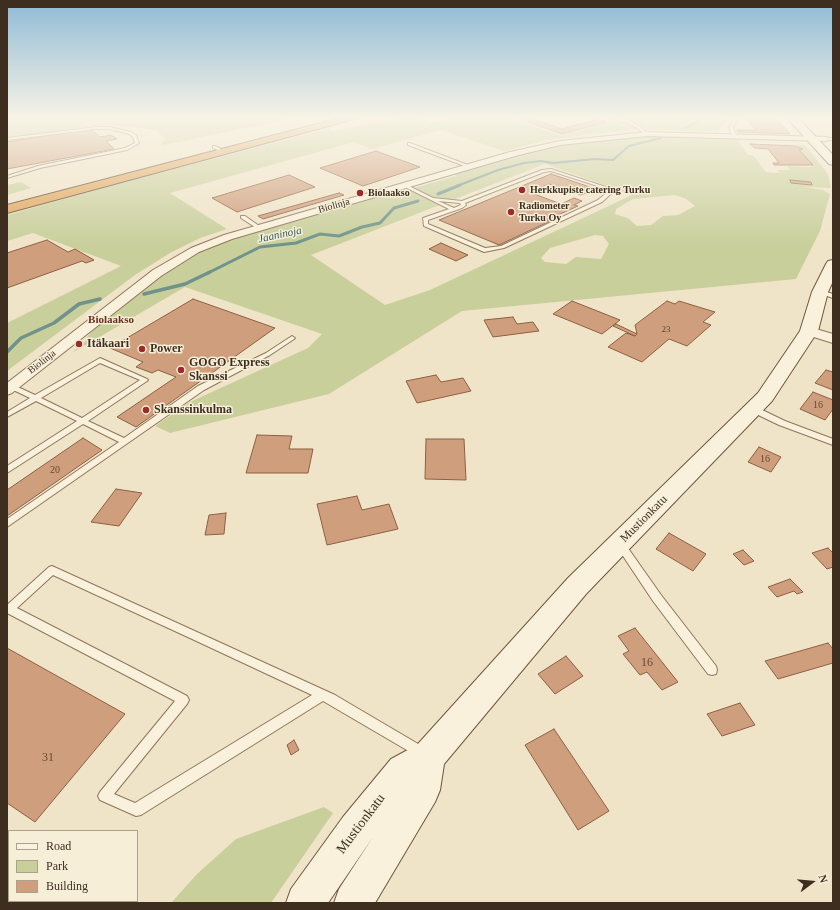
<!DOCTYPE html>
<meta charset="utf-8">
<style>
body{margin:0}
#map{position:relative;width:840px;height:910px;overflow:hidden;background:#f0e4c8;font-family:Georgia,serif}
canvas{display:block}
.frame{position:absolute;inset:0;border:8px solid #3d2e20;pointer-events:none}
.legend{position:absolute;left:8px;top:830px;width:130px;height:72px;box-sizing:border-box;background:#f7eed8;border:1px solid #ada18e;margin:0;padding:5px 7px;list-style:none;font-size:12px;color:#3d2e20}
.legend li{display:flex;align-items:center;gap:8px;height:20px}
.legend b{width:20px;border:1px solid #ada18e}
.north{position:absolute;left:792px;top:862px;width:40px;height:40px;-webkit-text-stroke:3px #f7eed8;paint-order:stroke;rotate:74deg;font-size:11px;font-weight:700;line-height:16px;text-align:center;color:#3d2e20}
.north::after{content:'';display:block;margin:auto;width:14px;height:18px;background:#3d2e20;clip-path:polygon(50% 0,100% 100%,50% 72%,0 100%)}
</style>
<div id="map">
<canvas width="840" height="910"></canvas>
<div class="frame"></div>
<ul class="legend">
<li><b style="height:5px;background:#faf1dc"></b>Road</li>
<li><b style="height:11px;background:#c9cf9b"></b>Park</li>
<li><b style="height:11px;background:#cf9f7d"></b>Building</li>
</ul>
<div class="north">N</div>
</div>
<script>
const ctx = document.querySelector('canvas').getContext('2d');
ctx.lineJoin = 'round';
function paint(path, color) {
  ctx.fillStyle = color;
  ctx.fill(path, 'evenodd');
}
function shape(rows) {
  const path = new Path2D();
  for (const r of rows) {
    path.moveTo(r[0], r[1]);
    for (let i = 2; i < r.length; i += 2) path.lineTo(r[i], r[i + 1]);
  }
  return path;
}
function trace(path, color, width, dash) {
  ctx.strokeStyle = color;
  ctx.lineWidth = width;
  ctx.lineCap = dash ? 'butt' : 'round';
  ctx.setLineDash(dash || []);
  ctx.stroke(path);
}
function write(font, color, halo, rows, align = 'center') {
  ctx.font = font + ' Georgia,serif';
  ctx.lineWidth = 3;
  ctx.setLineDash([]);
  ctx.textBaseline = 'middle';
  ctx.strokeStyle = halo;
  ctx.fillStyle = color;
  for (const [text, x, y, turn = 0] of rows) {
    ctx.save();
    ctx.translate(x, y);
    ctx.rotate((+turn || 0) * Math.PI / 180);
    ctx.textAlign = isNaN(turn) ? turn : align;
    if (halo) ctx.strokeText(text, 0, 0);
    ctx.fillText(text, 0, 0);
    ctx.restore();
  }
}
paint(shape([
 [7,117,297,117,160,146,165,139,157,131,144,128,107,125,7,138],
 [400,117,422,117,429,123,447,120,443,117,508,117,561,136,623,117,730,117,718,131,635,130,593,134,547,140,504,151,441,130,372,149,354,142,170,193,227,229,200,238,170,253,135,275,7,371,7,323,121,266,33,233,7,241,7,215,121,183,330,128,331,132],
 [657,136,736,138,748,155,753,155,766,172,779,173,778,170,790,170,787,166,812,167,812,165,799,150,803,149,797,145,805,145,828,174,831,188,803,187,823,190,830,194,820,231,796,279,462,311,329,394,170,433,155,426,190,402,308,348,322,334,185,287,72,353,88,339,86,338,96,327,152,282,198,252,221,242,394,192,403,191,456,176,455,175,465,171,528,152,566,144,625,137],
 [545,164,632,195,430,290,385,305,311,255],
 [675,195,686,199,695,206,678,215,663,216,651,225,637,226,628,218,615,214,616,209,633,199],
 [595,235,603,236,609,244,601,259,576,257,566,264,545,262,541,258,550,248],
 [21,182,31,188,7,195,7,185],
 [324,807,333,813,271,903,171,903,197,874,236,839]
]), '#c9cf9b');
trace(shape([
 [685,128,706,117],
 [457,186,498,170,524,163,541,161,553,163,595,159,613,160,629,146,661,138]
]), '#6f938a', 2);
trace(shape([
 [438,194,460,185],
 [208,273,260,247,296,243,320,234,339,236,362,227,380,223,394,208,418,201]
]), '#6f938a', 3);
trace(shape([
 [144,294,185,284,210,272],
 [7,352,21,338,54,323,79,304,100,299]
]), '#6f938a', 3.5);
const building = shape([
 [513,117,527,117,562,129,598,119,606,122,562,134,513,117],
 [775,117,790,134,738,132,737,130,756,130,745,117,775,117],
 [84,130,92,130,100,137,111,135,117,139,106,141,114,149,7,169,7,142,84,130],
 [750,144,796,146,803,149,799,150,813,165,774,165,773,163,779,163,768,149,755,148,750,144],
 [376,151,420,167,363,186,320,168,376,151],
 [551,174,596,189,581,195,549,184,529,192,561,204,574,198,582,201,574,205,578,206,547,220,550,221,499,245,439,220,551,174],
 [289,175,315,187,237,212,212,198,289,175],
 [790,180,811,182,812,185,791,183,790,180],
 [339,193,344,195,263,219,258,216,339,193],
 [47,240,68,252,75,249,94,260,86,263,82,261,7,288,7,253,47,240],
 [441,243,468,255,456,261,429,249,441,243],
 [193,299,275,328,136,427,117,417,176,377,158,370,152,373,136,367,143,362,110,348,193,299],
 [572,301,620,320,602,334,553,314,572,301],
 [667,301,675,304,679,301,715,312,703,322,711,325,687,346,669,339,642,362,608,347,626,333,635,336,637,334,635,325,667,301],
 [513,317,517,324,533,322,539,331,493,337,484,320,513,317],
 [616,324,637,334,635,336,613,326,616,324],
 [826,370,833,372,833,390,815,383,826,370],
 [436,375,441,382,463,378,471,391,417,403,406,381,436,375],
 [813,392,833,400,833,409,825,420,800,409,813,392],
 [257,435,292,436,289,449,313,449,308,473,246,473,257,435],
 [83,438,102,450,7,516,7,490,83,438],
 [426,439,464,439,466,480,425,479,426,439],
 [759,447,781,457,771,472,748,462,759,447],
 [116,489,142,493,119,526,91,522,116,489],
 [357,496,362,510,389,504,398,529,327,545,317,504,357,496],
 [226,513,224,534,205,535,209,515,226,513],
 [669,533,706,554,693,571,656,549,669,533],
 [828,548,833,553,833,567,827,569,812,553,828,548],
 [743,550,754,561,744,565,733,554,743,550],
 [790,579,803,592,797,594,794,591,777,597,768,587,790,579],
 [635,628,678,682,662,690,647,672,640,675,623,654,629,651,618,636,635,628],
 [828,643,833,649,833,663,778,679,765,661,828,643],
 [7,648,125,714,35,822,7,803,7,648],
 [566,656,583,676,555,694,538,674,566,656],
 [740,703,755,725,722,736,707,714,740,703],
 [554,729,609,811,578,830,525,745,554,729],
 [294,740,299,750,291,755,287,745,294,740]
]);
paint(building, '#cf9f7d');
trace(building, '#8d5f41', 1);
const lane = shape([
 [608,117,619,119,617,117,622,117,639,126,649,134,646,135,637,128,624,121,622,122,608,117],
 [736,117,739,117,733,127,736,135,734,136,732,135,729,127,736,117],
 [96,127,109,127,131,132,136,135,139,143,127,150,40,168,7,178,7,176,38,166,125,148,135,143,133,137,129,134,109,129,96,129,7,140,7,138,96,127],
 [825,138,833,138,833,140,826,140,825,138],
 [408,143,410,143,473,167,470,168,408,145,408,143],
 [213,146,215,146,225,151,222,152,213,148,213,146],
 [551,169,615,190,602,202,504,248,484,252,424,226,423,218,449,209,403,186,407,185,433,198,462,201,542,170,551,169],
 [551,171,610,190,598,200,501,246,485,248,428,224,428,220,462,208,466,205,465,203,544,172,551,171],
 [438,201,460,203,461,205,454,208,438,201],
 [241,216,245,216,262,228,258,229,241,218,241,216],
 [820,290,833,294,833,298,818,293,817,292,820,290],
 [292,336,295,338,294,339,270,355,204,390,7,527,7,519,119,442,83,424,7,473,7,466,77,421,36,401,7,417,7,412,30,398,7,387,7,382,35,395,100,358,147,379,148,380,147,381,88,421,124,438,198,386,266,353,292,336],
 [100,363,140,380,82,418,41,398,100,363],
 [750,407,756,407,785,421,833,439,833,445,779,425,750,411,749,409,750,407],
 [620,540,623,541,661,595,716,666,717,670,716,674,712,675,708,674,653,601,615,544,617,541,620,540],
 [52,566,335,695,425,748,427,752,425,756,421,758,417,756,323,701,141,815,136,816,100,800,98,796,100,792,175,701,7,613,7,605,49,567,52,566],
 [53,575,190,638,312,695,135,803,114,794,187,704,189,700,187,696,17,608,53,575]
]);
const street = shape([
 [647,132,826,137,830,139,826,141,647,136,560,145,515,156,232,239,199,252,161,276,12,393,7,395,7,383,153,270,191,248,224,235,510,152,560,141,647,132],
 [809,327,833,334,833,343,804,334,802,331,804,328,809,327]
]);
const secondary = shape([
 [786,117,797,117,833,155,833,165,829,164,786,117],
 [833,260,833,281,828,292,818,331,772,401,586,594,444,764,440,790,435,802,375,903,334,903,339,889,373,837,328,903,286,903,291,889,343,817,391,759,417,745,568,578,758,393,800,331,812,292,826,264,828,261,833,260]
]);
const highway = shape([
 [344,117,362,117,7,213,7,205,344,117]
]);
trace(lane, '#8d765c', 2);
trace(street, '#8d765c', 2);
trace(secondary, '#6f573f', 2);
trace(highway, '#5b4430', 2);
paint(lane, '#faf1dc');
paint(street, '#faf1dc');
paint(secondary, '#faf1dc');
paint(highway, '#e0a458');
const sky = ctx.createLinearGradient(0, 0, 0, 245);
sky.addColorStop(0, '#8fbad6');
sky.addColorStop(0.48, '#f8f3e6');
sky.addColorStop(1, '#f8f3e600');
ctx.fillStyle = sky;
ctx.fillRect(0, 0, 840, 245);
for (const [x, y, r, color] of [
 [522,190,4,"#9e2a2b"],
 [360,193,4,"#9e2a2b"],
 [511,212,4,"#9e2a2b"],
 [79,344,4,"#9e2a2b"],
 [142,349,4,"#9e2a2b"],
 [181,370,4,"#9e2a2b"],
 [146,410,4,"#9e2a2b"]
]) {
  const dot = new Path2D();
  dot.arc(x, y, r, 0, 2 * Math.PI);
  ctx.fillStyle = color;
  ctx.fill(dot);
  trace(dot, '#f7eed8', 1.5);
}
write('9px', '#624a37', null, [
 ["23",666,330]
]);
write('bold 10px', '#3d2e20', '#f7eed8', [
 ["Herkkupiste catering Turku",530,190],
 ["Biolaakso",368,193],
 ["Radiometer",519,206],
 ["Turku Oy",519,218]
], 'left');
write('10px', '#3d2e20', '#f7eed8', [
 ["Biolinja",334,206,-16],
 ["Biolinja",42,362,-38]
]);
write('10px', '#624a37', null, [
 ["16",818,405],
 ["16",765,459],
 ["20",55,470]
]);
write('italic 11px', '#2f5d5a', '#f7eed8', [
 ["Jaaninoja",280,235,-12]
]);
write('bold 11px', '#6b2e1e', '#f7eed8', [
 ["Biolaakso",111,320]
]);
write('bold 12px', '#3d2e20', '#f7eed8', [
 ["Itäkaari",87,344],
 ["Power",150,349],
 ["GOGO Express",189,363],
 ["Skanssi",189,377],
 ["Skanssinkulma",154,410]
], 'left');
write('12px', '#3d2e20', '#f7eed8', [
 ["Mustionkatu",644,519,-45]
]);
write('12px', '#624a37', null, [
 ["16",647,663],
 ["31",48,758]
]);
write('14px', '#3d2e20', '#f7eed8', [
 ["Mustionkatu",361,824,-53]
]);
</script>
